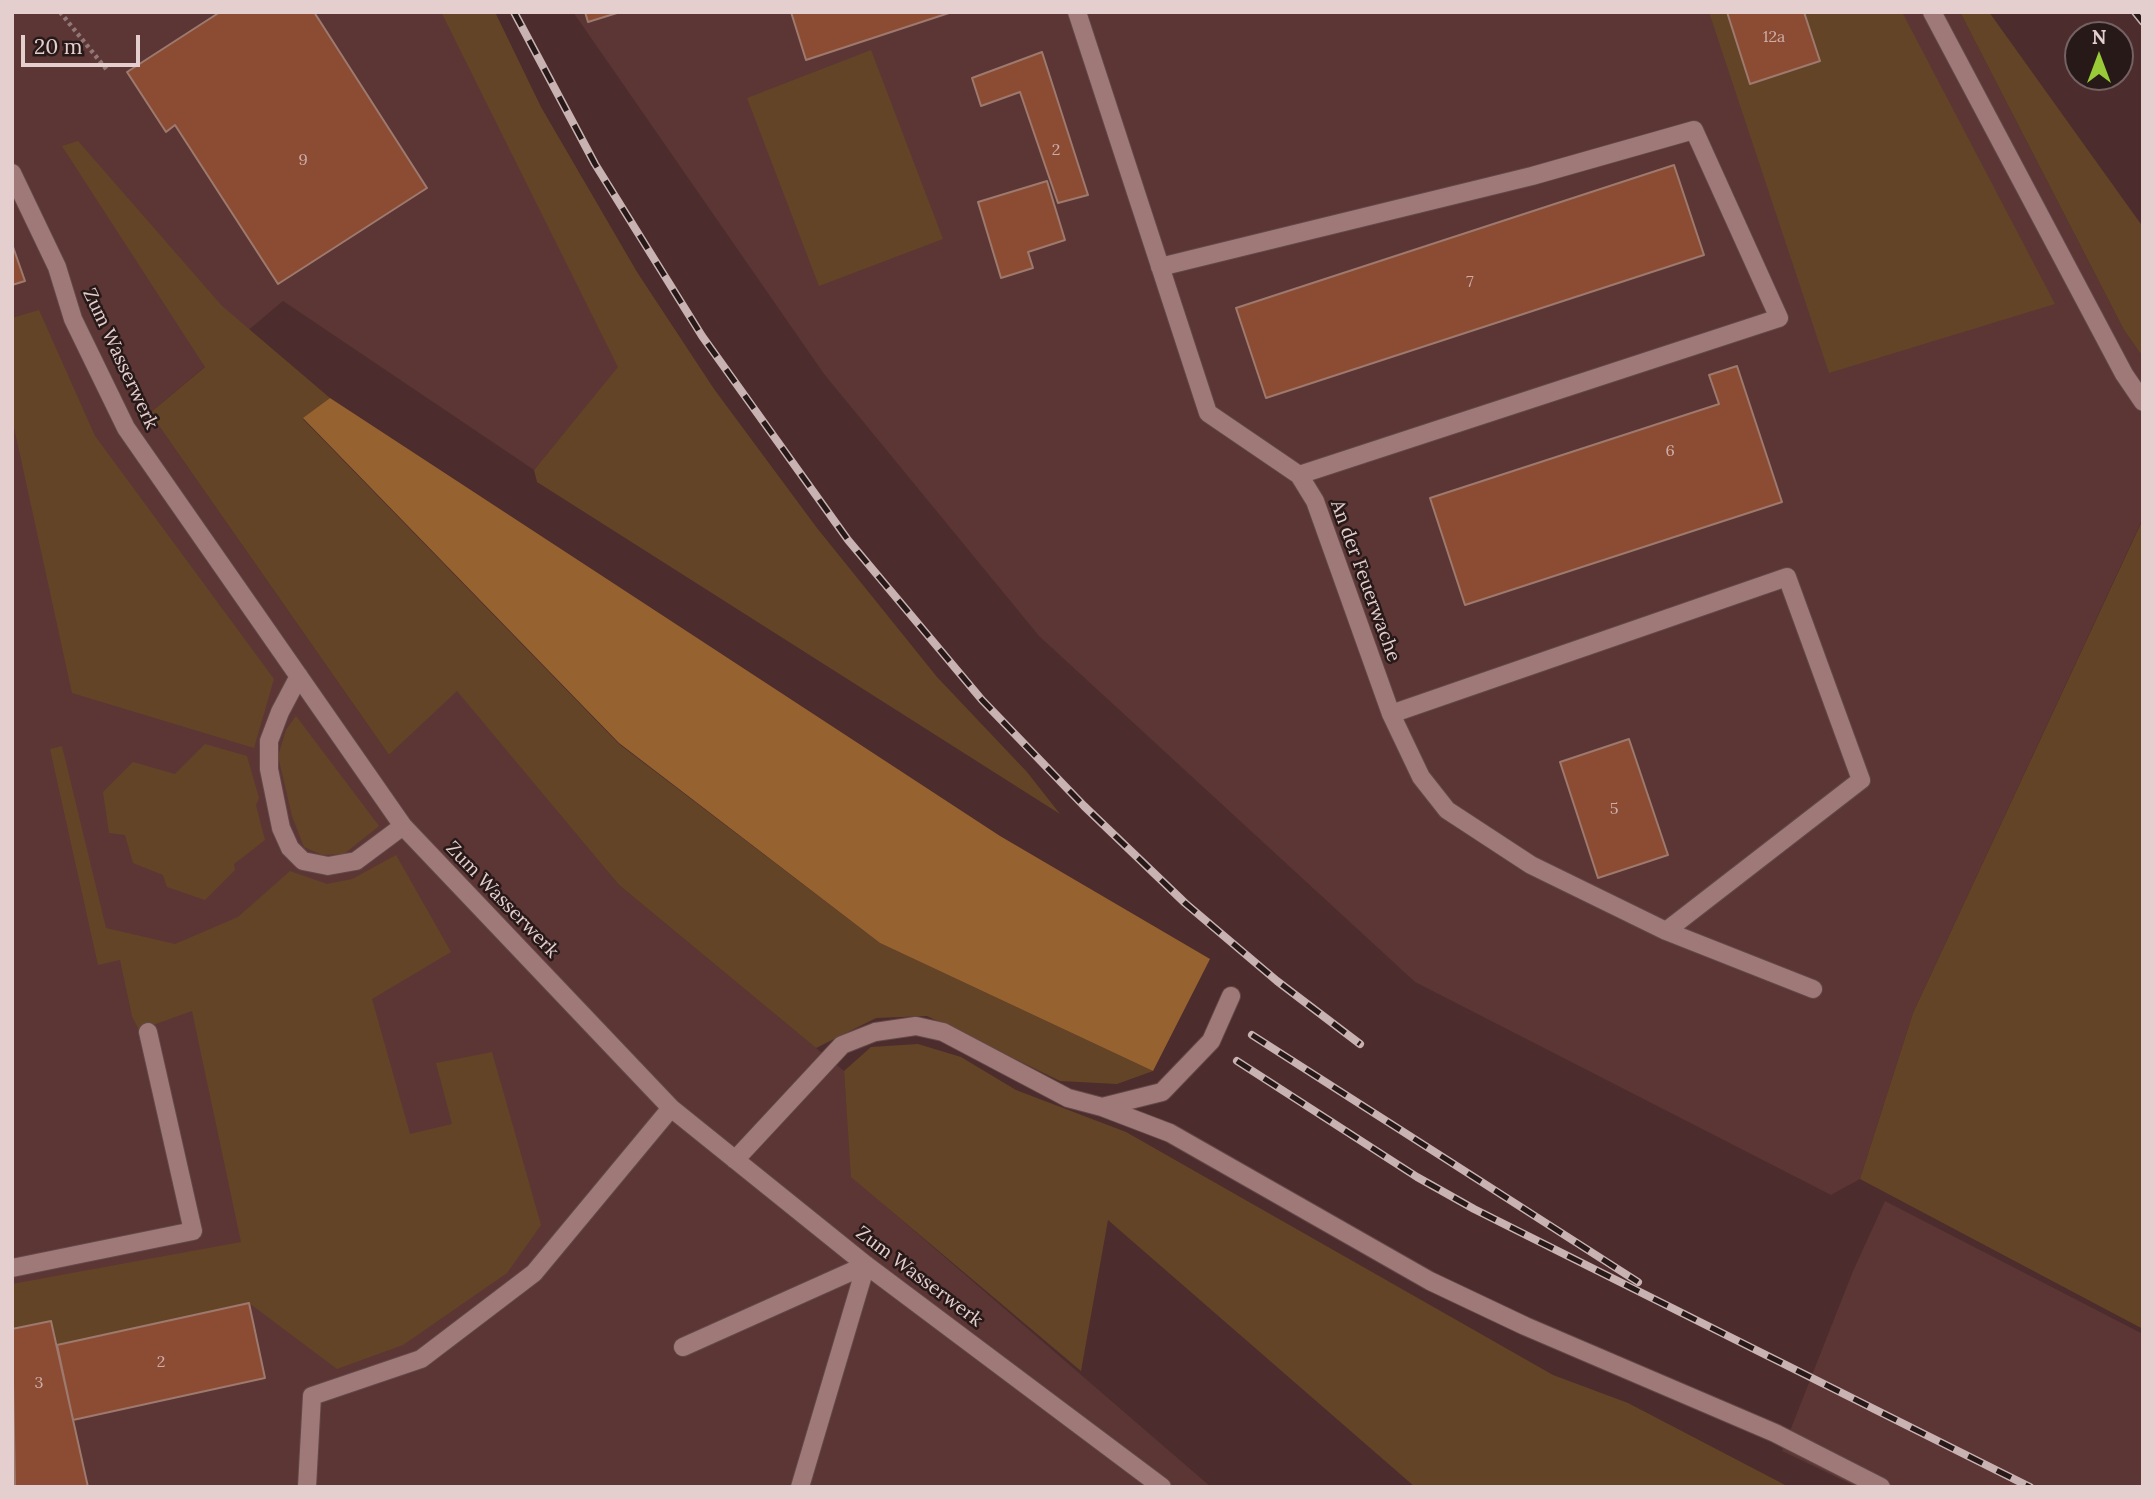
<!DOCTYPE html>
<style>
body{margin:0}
#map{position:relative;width:2155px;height:1499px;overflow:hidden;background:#4c2c2c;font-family:Lora,serif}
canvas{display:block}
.frame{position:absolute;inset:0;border:14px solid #e4cfce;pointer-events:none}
.north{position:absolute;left:2064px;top:21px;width:70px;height:70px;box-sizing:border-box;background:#281919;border:2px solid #736261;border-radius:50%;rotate:0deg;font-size:19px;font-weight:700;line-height:28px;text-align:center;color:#e4cfce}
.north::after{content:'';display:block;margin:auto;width:24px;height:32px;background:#98cb37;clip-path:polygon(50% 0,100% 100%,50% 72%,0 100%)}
.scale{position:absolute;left:21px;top:35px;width:119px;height:32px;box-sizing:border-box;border:4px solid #e4cfce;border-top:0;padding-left:9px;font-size:21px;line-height:24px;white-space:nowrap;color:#e4cfce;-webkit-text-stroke:5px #281919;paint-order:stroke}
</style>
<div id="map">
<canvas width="2155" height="1499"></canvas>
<div class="frame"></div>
<div class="north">N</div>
<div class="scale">20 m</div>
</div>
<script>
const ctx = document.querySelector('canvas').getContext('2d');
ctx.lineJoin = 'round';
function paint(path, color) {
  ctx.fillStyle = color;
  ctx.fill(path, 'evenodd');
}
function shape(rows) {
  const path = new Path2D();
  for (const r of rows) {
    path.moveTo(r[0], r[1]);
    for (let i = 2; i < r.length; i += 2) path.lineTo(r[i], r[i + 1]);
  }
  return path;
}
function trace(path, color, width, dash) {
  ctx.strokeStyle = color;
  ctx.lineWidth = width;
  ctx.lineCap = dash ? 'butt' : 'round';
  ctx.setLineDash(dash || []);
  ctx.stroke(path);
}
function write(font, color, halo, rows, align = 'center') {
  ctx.font = font + ' Lora,serif';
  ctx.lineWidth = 5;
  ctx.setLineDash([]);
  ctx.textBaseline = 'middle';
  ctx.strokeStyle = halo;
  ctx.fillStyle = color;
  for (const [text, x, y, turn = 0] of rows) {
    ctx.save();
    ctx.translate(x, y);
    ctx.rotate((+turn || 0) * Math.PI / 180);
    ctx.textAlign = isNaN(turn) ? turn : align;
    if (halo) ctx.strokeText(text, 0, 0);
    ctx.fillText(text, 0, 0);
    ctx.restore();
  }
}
paint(shape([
 [12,12,441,12,619,367,534,470,283,301,150,413,389,755,457,690,619,885,844,1071,852,1177,1211,1487,12,1487],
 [573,12,1960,12,2124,330,2143,357,2143,518,1913,1013,1860,1179,1831,1195,1415,982,1039,636,824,374],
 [1885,1201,2143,1334,2143,1487,1857,1487,1782,1451,1853,1271]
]), '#5c3535');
paint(shape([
 [441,12,495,12,541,107,637,272,714,389,817,528,937,677,1027,772,1060,814,537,482,534,470,618,367],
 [1709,12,1902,12,2055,304,1829,373],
 [1960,12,1989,12,2143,227,2143,357,2124,330],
 [871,50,943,239,819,286,747,98],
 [78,141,222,306,330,398,303,419,619,744,880,943,1153,1071,1117,1084,1060,1081,927,1016,876,1018,816,1048,619,885,457,691,389,755,150,413,205,367,62,146],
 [39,310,95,436,274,679,254,748,72,693,12,418,12,318],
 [2143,519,2143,1329,1860,1179,1913,1013],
 [296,716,379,826,344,854,322,855,304,847,292,816,278,756,286,730],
 [205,744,247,756,259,798,256,805,265,840,234,864,235,870,205,900,167,887,163,875,133,863,125,835,109,833,103,792,133,762,175,774],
 [62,746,106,928,175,944,238,917,290,871,327,884,352,879,396,855,451,952,372,999,410,1134,452,1124,436,1063,492,1052,541,1225,507,1273,403,1345,337,1369,249,1303,57,1345,51,1321,12,1329,12,1284,241,1242,192,1011,139,1030,132,1016,120,960,98,965,50,749],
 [918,1044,961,1057,1016,1090,1126,1132,1553,1375,1628,1403,1789,1487,1415,1487,1108,1220,1081,1371,851,1177,844,1071,871,1047]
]), '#644427');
paint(shape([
 [330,398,1000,836,1210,959,1153,1071,880,943,619,743,303,418]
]), '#966330');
const building = shape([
 [220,12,314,12,427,188,278,284,175,125,166,132,127,72,220,12],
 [585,12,616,12,617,13,588,22,585,12],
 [791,12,952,12,806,60,791,12],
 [1727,12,1804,12,1820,61,1750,84,1727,12],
 [1042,52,1088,195,1058,203,1020,92,981,106,972,78,1042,52],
 [1674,165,1704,255,1266,398,1236,308,1674,165],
 [1047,181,1065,240,1028,252,1033,268,1001,278,978,202,1047,181],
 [12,244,25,281,12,285,12,244],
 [1737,366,1782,502,1465,605,1430,498,1719,404,1709,375,1737,366],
 [1629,739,1668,855,1598,878,1560,762,1629,739],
 [249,1303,265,1378,73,1420,57,1345,249,1303],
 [51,1321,88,1487,15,1487,12,1329,51,1321]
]);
paint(building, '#8c4c34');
trace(building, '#9d7a6d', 2);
const minor = shape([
 [1077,12,1208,413,1299,475,1315,501,1391,714,1421,777,1447,810,1531,865,1666,931,1813,989],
 [1932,12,2124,374,2143,402],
 [12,173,57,267,73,319,126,428,403,826,671,1108,866,1265,1162,1487],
 [1160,267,1532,176,1694,130,1779,318,1299,475],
 [299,676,280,712,269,741,269,769,281,828,290,848,303,861,328,866,356,861,403,826],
 [1391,714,1787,577,1861,780,1666,931],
 [1102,1107,1170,1133,1430,1281,1525,1326,1775,1433,1881,1487],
 [735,1160,842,1045,875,1032,916,1026,943,1032,1068,1098,1102,1107,1162,1092,1211,1041,1231,996],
 [12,1268,193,1231,148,1032],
 [683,1347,866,1265],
 [307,1487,312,1396,421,1359,534,1273,671,1108],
 [800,1487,866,1265]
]);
trace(minor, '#634848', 20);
trace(shape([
 [60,12,107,70]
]), '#927777', 4.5, [3.5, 3.5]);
trace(minor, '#9f7978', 18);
const rail = shape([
 [514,12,595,164,702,336,848,540,982,700,1084,806,1185,903,1277,981,1360,1044],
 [2135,12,2143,22],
 [1252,1035,1638,1282],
 [1237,1061,1417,1177,1474,1209,2030,1487]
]);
trace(rail, '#c9b2b2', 8);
trace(rail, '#281919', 5, [16]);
write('16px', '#ceaea8', null, [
 ["12a",1774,37],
 ["2",1056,150],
 ["9",303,160],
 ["7",1470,282],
 ["6",1670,451],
 ["5",1614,809],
 ["2",161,1362],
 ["3",39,1383]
]);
write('19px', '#e4cfce', '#281919', [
 ["Zum Wasserwerk",120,359,65],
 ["An der Feuerwache",1365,581,70],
 ["Zum Wasserwerk",502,900,46],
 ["Zum Wasserwerk",919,1277,37]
]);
</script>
